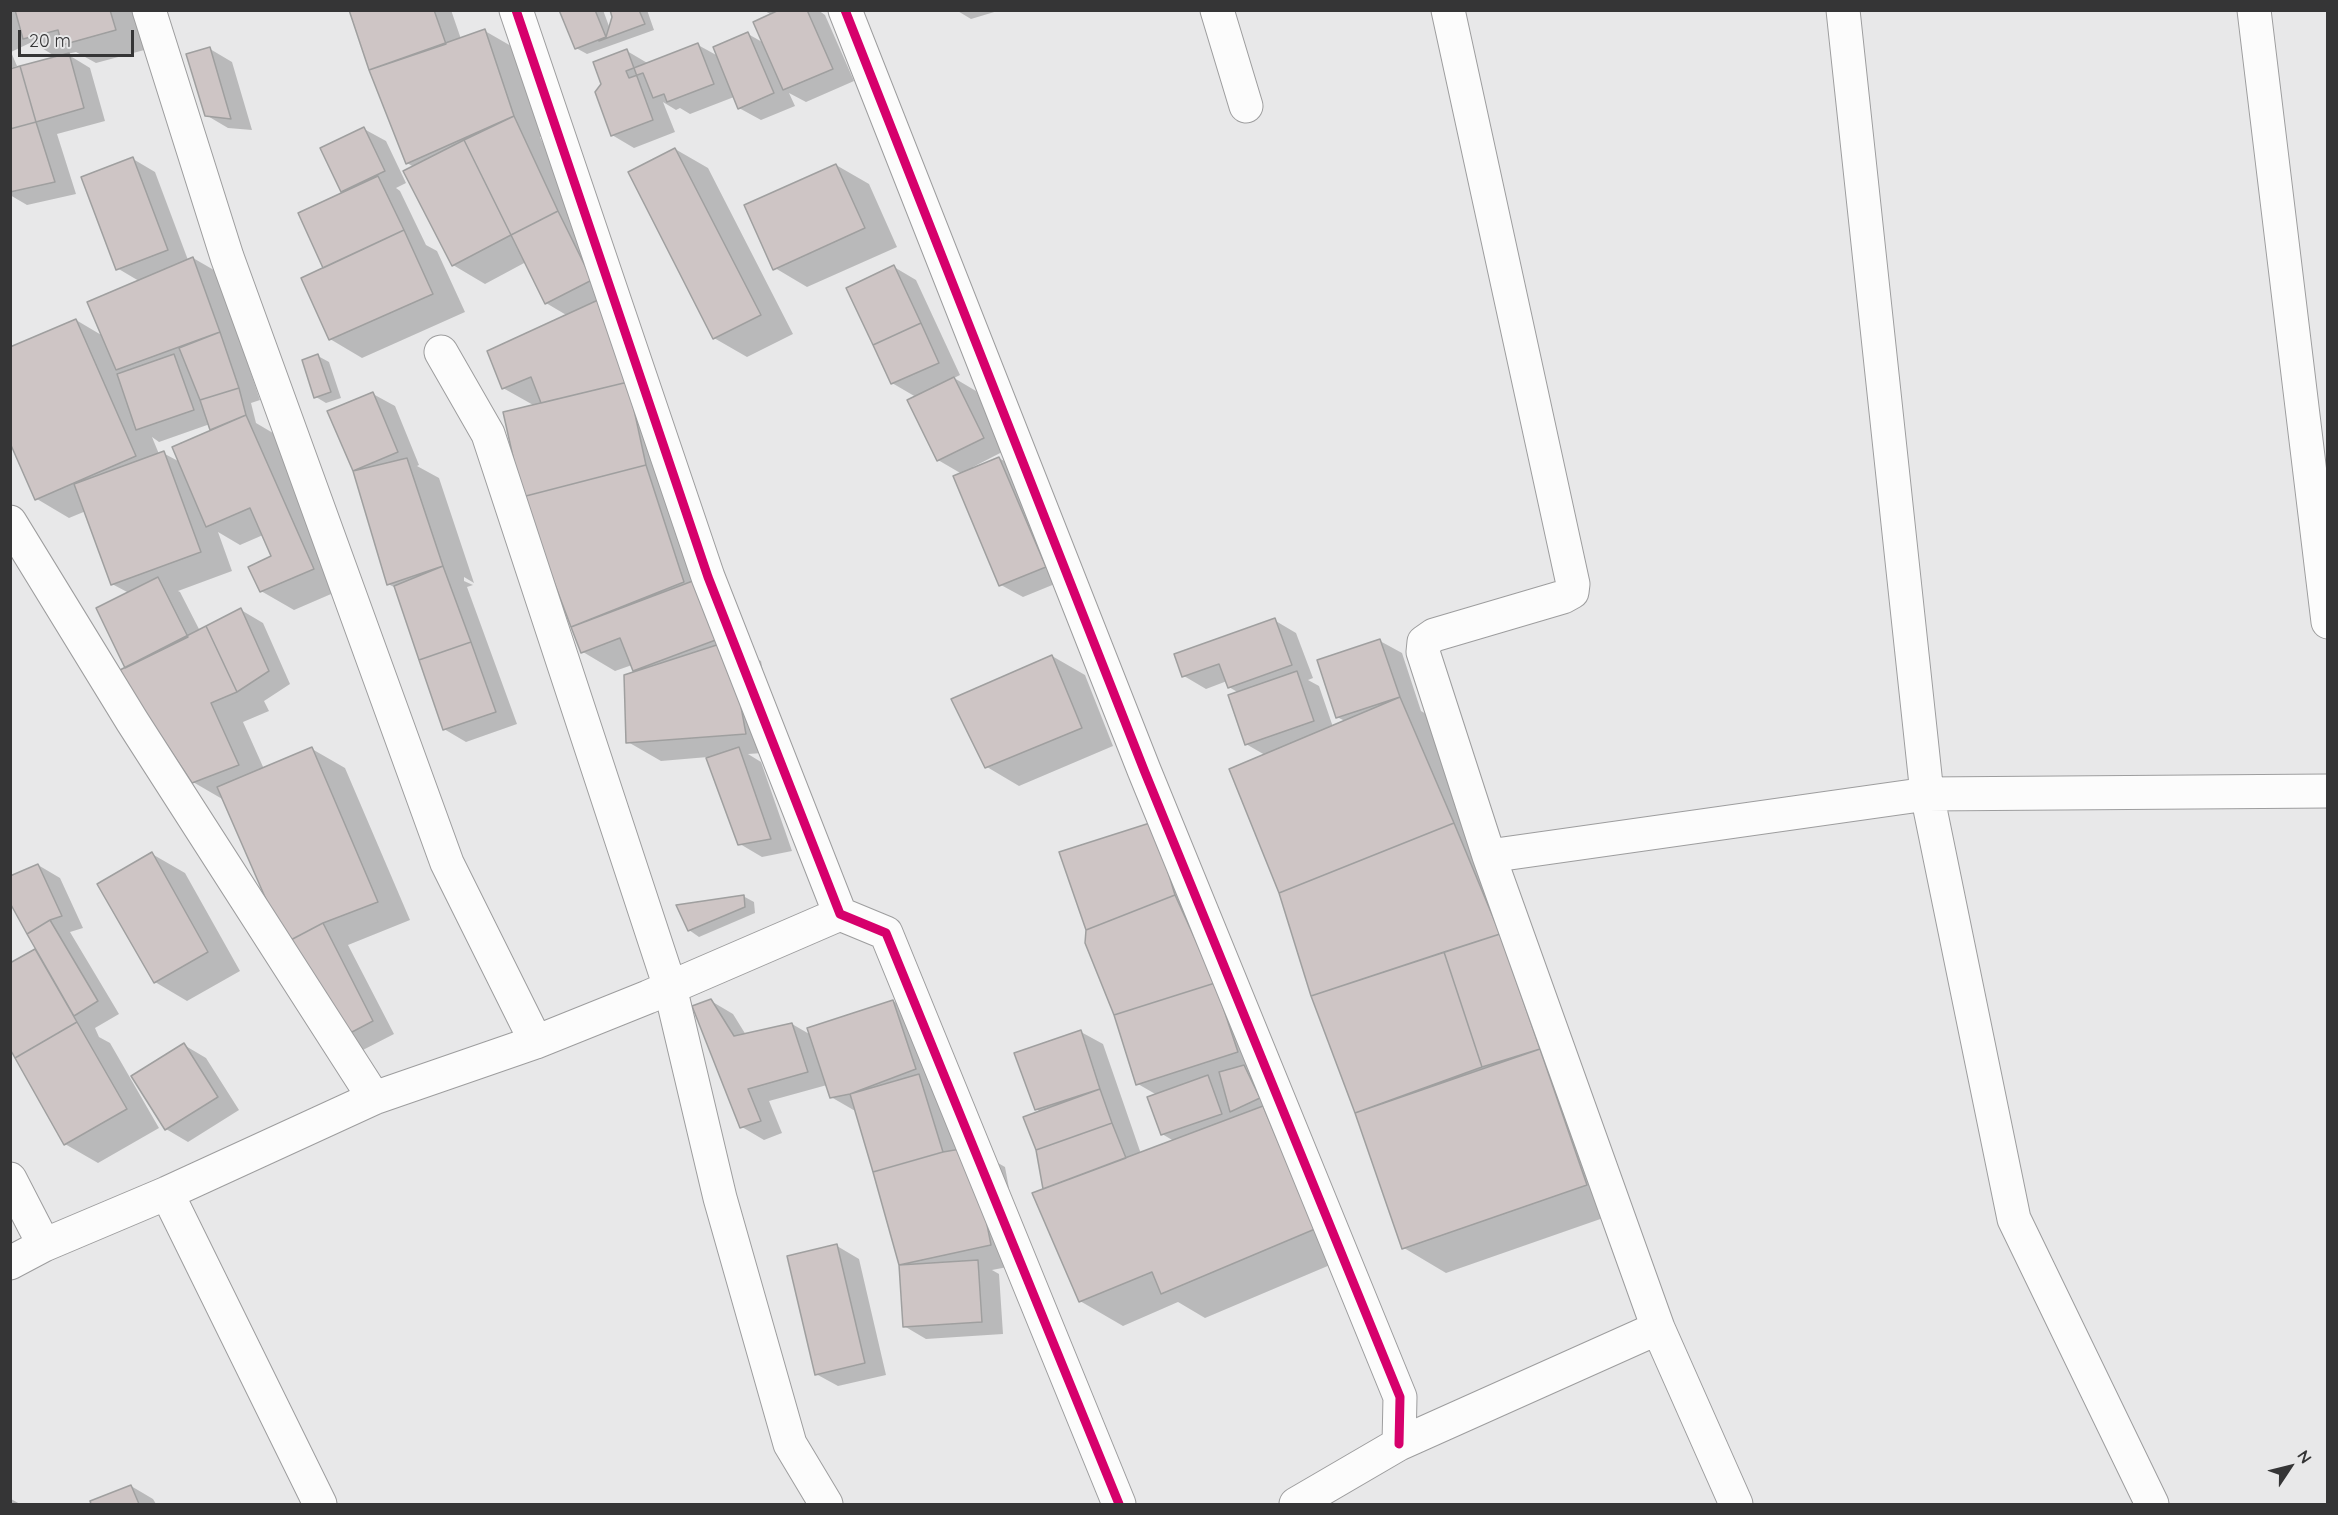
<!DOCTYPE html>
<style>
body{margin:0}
#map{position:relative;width:2338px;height:1515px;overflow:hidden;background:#e8e8e9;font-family:Quicksand,sans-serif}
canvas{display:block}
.frame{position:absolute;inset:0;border:12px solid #353536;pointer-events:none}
.north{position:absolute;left:2260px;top:1437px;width:60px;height:60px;-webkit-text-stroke:4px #e8e8e9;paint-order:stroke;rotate:55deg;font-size:16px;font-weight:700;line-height:24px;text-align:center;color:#353536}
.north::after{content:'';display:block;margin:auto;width:21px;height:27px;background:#353536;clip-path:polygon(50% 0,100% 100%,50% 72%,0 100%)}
.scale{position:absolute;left:18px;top:30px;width:116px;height:27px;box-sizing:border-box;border:3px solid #353536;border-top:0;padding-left:8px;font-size:18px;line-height:21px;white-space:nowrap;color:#353536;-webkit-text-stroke:4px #e8e8e9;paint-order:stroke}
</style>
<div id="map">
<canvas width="2338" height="1515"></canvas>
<div class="frame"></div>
<div class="north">N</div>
<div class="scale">20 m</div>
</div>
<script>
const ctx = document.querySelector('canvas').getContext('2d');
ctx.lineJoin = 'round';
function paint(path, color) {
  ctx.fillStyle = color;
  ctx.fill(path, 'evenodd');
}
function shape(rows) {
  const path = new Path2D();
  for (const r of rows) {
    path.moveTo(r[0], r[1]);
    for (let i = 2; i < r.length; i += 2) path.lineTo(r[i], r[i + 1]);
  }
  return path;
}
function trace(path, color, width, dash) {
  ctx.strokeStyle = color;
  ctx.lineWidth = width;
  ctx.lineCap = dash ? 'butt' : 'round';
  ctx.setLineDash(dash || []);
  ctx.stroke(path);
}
paint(shape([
 [10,10,137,10,148,49,96,63,76,52,67,54,90,68,105,121,57,134,76,194,27,205,10,195],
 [32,42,58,58,11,71,11,68,17,66,11,52],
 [350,10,451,10,461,39,485,31,518,50,546,134,540,137,613,293,752,656,761,661,778,752,748,754,761,762,792,851,762,857,740,844,708,757,661,761,628,742,638,672,634,670,632,665,615,671,583,652,524,497,535,406,503,388,568,316,546,303,526,262,485,284,453,265,414,167,407,163],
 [561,10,603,10,610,29,613,17,611,10,647,10,654,30,587,54,576,48],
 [763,10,818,10,825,15,854,81,806,102,789,93,795,106,761,120,739,108,734,97,690,114,680,108,676,110,663,102,675,132,634,148,612,135,627,51,649,64,698,45,718,56,748,34,764,43,772,15],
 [956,10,1001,10,971,19],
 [210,49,232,62,252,130,228,128,206,115],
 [364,129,386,141,406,183,396,188,400,191,426,245,437,251,465,312,362,358,330,339,326,268,343,192,322,149],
 [675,149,708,168,793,334,747,357,714,338],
 [133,159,155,172,188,260,193,258,226,277,242,346,250,351,244,353,260,400,251,403,256,423,278,436,345,588,294,610,261,591,273,557,263,535,240,545,218,532,232,571,178,591,180,592,200,631,241,610,263,623,290,684,264,701,269,711,243,722,264,769,312,749,345,768,410,920,348,945,394,1034,359,1052,224,800,193,782,127,668,129,593,112,584,86,511,69,518,37,499,76,320,103,336,139,281,117,268],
 [210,424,214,431,180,462,163,453,159,454,152,437,159,442],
 [836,165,869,184,897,247,807,287,775,268],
 [894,267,916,280,960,375,954,378,976,391,1006,450,973,467,974,469,999,458,1021,471,1067,579,1023,597,1001,585,962,474,938,460,916,397,892,383],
 [318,356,329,362,341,398,326,403,316,397],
 [373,394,395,406,419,465,417,466,439,478,474,583,464,577,464,581,473,585,467,587,517,724,466,742,444,729,396,588,388,584,354,471,329,412],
 [1274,620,1296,633,1313,678,1308,680,1319,686,1333,727,1345,721,1337,717,1380,641,1402,653,1421,711,1442,723,1629,1209,1446,1273,1404,1248,1313,995,1265,755,1246,744,1239,693,1229,687,1227,681,1206,689,1184,676],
 [1052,656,1085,675,1113,746,1019,786,987,767],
 [1153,824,1270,1104,1262,1108,1305,1133,1356,1254,1205,1318,1178,1302,1123,1326,1080,1301,1046,1190,1041,1112,1036,1109,1081,1032,1103,1044,1141,1154,1174,1141,1162,1134,1157,1095,1138,1084],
 [152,854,185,873,240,971,187,1001,155,982],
 [38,865,60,878,83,928,70,932,119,1014,95,1028,99,1037,110,1043,159,1128,98,1163,65,1144,10,965,37,950],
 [743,896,754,902,755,913,699,937,689,930],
 [711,1001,733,1014,746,1035,792,1024,811,1035,893,1001,925,1020,972,1148,1005,1167,1023,1264,992,1270,999,1274,1003,1334,926,1339,904,1326,900,1265,857,1112,831,1097,827,1085,769,1101,782,1133,764,1140,742,1127],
 [184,1045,206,1058,239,1110,188,1142,166,1129],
 [837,1246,859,1259,886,1375,838,1386,816,1374],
 [131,1486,153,1499,156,1504,93,1504,92,1502],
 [11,1499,20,1504,10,1504]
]), '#0003');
const building = shape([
 [15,10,110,10,116,30,62,45,58,30,23,39,15,10],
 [349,10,434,10,446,44,369,70,349,10],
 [559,10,595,10,606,37,575,49,559,10],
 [610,10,639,10,645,24,599,41,606,37,612,17,610,10],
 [779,10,807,10,833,69,783,90,753,22,779,10],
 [485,29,514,116,406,164,369,70,485,29],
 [748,32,774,93,738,109,713,47,748,32],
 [698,43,714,84,667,102,664,94,653,98,643,73,629,78,626,71,698,43],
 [210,47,231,119,205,116,186,54,210,47],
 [627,49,653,120,611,136,595,92,601,84,593,62,627,49],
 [69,53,84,108,36,122,20,66,69,53],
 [20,66,36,122,10,129,10,69,20,66],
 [514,116,558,211,511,235,464,140,514,116],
 [36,122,55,182,10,192,10,129,36,122],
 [364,127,385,171,341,192,320,148,364,127],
 [464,140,511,235,452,266,403,171,464,140],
 [675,148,761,315,713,339,628,172,675,148],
 [133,157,168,250,116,270,81,177,133,157],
 [836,164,865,228,773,270,744,205,836,164],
 [378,176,404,230,323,268,298,213,378,176],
 [558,211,592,280,545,304,511,235,558,211],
 [404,230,433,294,329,340,301,278,404,230],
 [193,257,220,332,116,370,87,302,193,257],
 [894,265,921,323,873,345,846,288,894,265],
 [598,300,628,382,541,403,531,377,502,389,487,351,598,300],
 [76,319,136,456,35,500,10,443,10,347,76,319],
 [921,323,939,363,891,384,873,345,921,323],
 [220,332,239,388,200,400,179,348,220,332],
 [174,354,194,410,136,430,117,374,174,354],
 [318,354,331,392,314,398,302,360,318,354],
 [954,377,984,438,937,461,907,400,954,377],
 [628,382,646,465,522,497,503,412,628,382],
 [239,388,246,415,210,430,200,400,239,388],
 [373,392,398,452,353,471,327,411,373,392],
 [246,415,314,569,260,592,248,567,271,556,250,508,206,527,172,447,246,415],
 [164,451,201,552,111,585,74,484,164,451],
 [999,457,1046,567,999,586,953,476,999,457],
 [407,458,443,566,387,585,353,471,407,458],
 [646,465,684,582,571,627,522,497,646,465],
 [443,566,471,642,419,660,394,586,443,566],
 [158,577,188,637,125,668,96,608,158,577],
 [698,579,721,638,633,671,620,638,581,653,571,627,698,579],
 [241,608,269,671,237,692,206,626,241,608],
 [1275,618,1292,665,1228,688,1219,664,1182,677,1174,654,1275,618],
 [206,626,237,692,211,703,239,765,192,783,118,671,206,626],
 [1380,639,1400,697,1336,718,1317,660,1380,639],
 [729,641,746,734,626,743,624,675,729,641],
 [471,642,496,712,443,730,419,660,471,642],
 [1052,655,1082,728,985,768,951,699,1052,655],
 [1297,671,1314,721,1245,745,1228,695,1297,671],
 [1400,697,1454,823,1279,893,1229,769,1400,697],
 [312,747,378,902,323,923,285,943,217,787,312,747],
 [739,747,771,839,738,845,706,758,739,747],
 [1153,822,1175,895,1086,930,1059,852,1153,822],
 [1454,823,1500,934,1311,996,1279,893,1454,823],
 [152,852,208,952,154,983,97,884,152,852],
 [38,864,62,916,50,920,27,934,10,903,10,876,38,864],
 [744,895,745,907,688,931,676,905,744,895],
 [1175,895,1215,983,1114,1015,1085,943,1086,930,1175,895],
 [50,920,98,1001,74,1016,27,934,50,920],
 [323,923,373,1021,335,1041,285,943,323,923],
 [1500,934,1540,1049,1482,1067,1444,952,1500,934],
 [35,949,77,1022,15,1058,10,1049,10,963,35,949],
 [1444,952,1482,1067,1355,1113,1311,996,1444,952],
 [1215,983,1238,1052,1136,1085,1114,1015,1215,983],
 [711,999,734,1036,792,1023,808,1072,748,1089,761,1121,740,1128,692,1006,711,999],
 [893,1000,916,1069,850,1094,830,1098,807,1028,893,1000],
 [77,1022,127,1109,64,1145,15,1058,77,1022],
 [1081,1030,1100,1089,1035,1110,1014,1053,1081,1030],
 [184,1043,218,1097,165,1130,131,1076,184,1043],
 [1540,1049,1587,1185,1402,1249,1355,1113,1540,1049],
 [1244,1065,1260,1098,1230,1112,1219,1072,1244,1065],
 [919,1074,943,1152,873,1172,850,1094,919,1074],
 [1208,1075,1222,1114,1161,1135,1147,1097,1208,1075],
 [1100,1089,1112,1123,1036,1150,1023,1117,1100,1089],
 [1263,1106,1315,1229,1161,1294,1152,1272,1079,1302,1032,1193,1263,1106],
 [1112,1123,1126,1158,1043,1189,1036,1150,1112,1123],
 [972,1147,991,1245,899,1265,873,1172,943,1152,972,1147],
 [837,1244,865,1363,815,1375,787,1256,837,1244],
 [978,1260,982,1322,903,1327,899,1265,978,1260],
 [131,1485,139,1504,91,1504,90,1501,131,1485]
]);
paint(building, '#cec5c5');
trace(building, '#9f9f9f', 1.5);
const street = shape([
 [149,10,227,257,447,863,536,1042],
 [516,10,708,577,840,914,886,933,1119,1504],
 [845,10,1144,770,1400,1397,1399,1444],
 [1217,10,1246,106],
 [1448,10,1573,584,1572,592,1563,597,1434,635,1424,642,1423,652,1489,856,1658,1328],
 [1843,10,1927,794,2014,1219,2152,1504],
 [2254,10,2328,622],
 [441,352,488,434,670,987,720,1198,790,1444,826,1504],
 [10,522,132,721,374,1098],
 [1489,856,1927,794,2328,791],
 [10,1179,44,1245],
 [167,1193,320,1504],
 [10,1263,44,1245,167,1193,374,1098,536,1042,648,997,840,914],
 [1296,1504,1399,1444,1658,1328,1736,1504]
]);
trace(street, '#9d9d9e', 35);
trace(street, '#fcfcfc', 33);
trace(shape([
 [516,10,708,577,840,914,886,933,1119,1504],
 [845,10,1144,770,1400,1397,1399,1444]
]), '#d6006c', 9);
</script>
